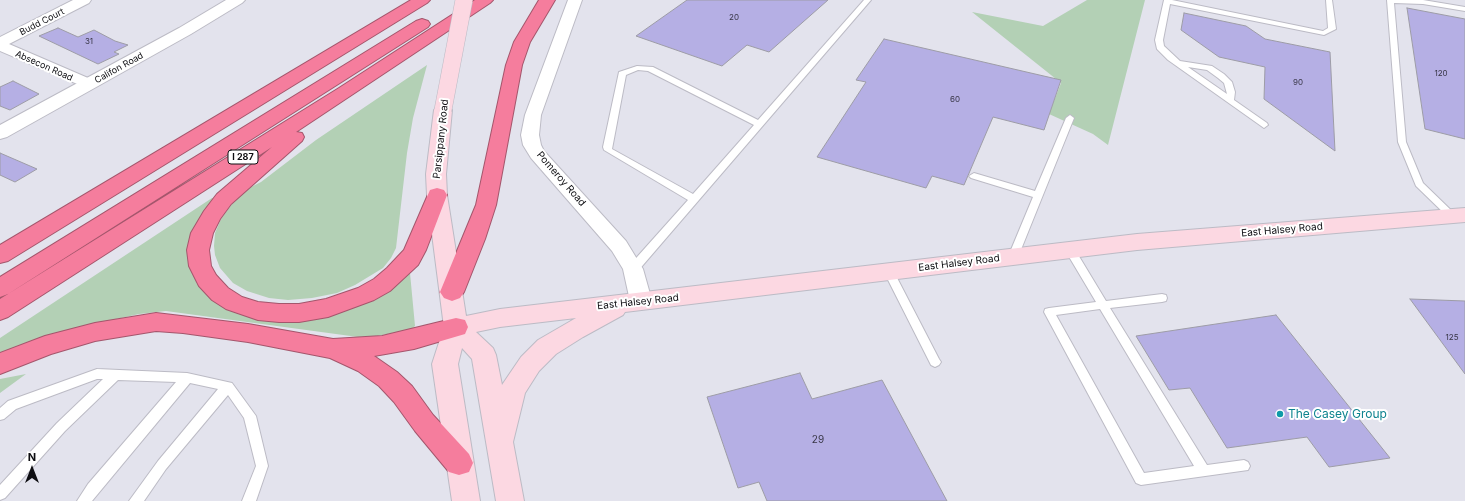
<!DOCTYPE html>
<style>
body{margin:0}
#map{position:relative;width:1465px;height:501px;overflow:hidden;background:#e3e3ed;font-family:Inter,sans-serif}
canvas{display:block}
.north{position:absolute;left:12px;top:449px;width:40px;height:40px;-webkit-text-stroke:3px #fff;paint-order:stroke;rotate:0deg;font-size:11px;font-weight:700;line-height:16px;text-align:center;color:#0e0e12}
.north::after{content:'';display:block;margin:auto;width:14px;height:18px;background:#0e0e12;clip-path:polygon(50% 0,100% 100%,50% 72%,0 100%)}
</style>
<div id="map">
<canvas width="1465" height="501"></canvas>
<div class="north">N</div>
</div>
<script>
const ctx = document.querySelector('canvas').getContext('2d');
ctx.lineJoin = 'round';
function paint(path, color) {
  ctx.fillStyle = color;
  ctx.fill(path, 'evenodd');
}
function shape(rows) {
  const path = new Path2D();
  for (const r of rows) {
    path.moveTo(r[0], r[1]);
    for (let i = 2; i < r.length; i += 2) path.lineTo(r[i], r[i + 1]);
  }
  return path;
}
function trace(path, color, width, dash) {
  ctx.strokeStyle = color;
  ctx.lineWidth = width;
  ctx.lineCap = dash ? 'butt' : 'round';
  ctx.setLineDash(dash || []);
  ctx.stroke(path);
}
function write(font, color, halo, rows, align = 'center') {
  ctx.font = font + ' Inter,sans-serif';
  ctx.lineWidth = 4;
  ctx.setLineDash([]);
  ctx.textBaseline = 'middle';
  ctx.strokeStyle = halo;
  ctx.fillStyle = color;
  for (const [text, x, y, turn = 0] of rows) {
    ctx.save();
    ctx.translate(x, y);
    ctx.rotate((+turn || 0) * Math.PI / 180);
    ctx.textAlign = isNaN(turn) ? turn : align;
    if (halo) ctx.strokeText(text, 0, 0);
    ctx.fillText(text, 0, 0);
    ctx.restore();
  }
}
paint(shape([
 [1087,0,1145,0,1108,145,1093,134,1049,114,1061,83,972,12,1043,26],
 [427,65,413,118,407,153,396,248,391,258,383,268,355,285,337,293,312,298,288,300,269,298,247,291,233,283,220,268,215,255,214,246,215,233,221,219,237,197,245,190,261,182,316,140],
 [212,198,215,199,190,264,197,284,219,303,267,319,410,273,415,326,411,330,376,336,358,337,166,311,139,314,67,330,0,353,0,338],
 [26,374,0,393,0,379]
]), '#b3d0b5');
const building = shape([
 [687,0,828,0,769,52,747,45,722,66,636,36,687,0],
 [1407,8,1465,19,1465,139,1425,129,1407,8],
 [1184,13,1246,26,1265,39,1330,52,1335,151,1264,99,1265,67,1219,57,1181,30,1184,13],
 [58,28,78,37,94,30,115,41,128,45,114,52,119,54,98,64,39,36,58,28],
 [884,39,1061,80,1044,130,993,117,964,185,932,176,926,188,817,157,866,82,856,80,884,39],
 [13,81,39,94,10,110,0,106,0,87,13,81],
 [0,153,37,169,15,182,0,175,0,153],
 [1410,299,1465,301,1465,374,1410,299],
 [1276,315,1390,458,1329,467,1307,437,1227,448,1190,388,1169,390,1136,336,1276,315],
 [800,373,812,399,882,380,947,501,767,501,759,482,738,488,707,397,800,373]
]);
paint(building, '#b5afe4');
trace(building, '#9d9ca6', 1);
const service = shape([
 [864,0,871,0,637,272,629,272,628,269,629,266,688,200,604,150,603,147,619,72,637,66,653,67,758,120,864,0],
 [638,70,648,71,754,125,693,194,612,149,626,75,638,70],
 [1164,0,1172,0,1323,31,1328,28,1326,0,1332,0,1336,29,1324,35,1170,4,1163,40,1164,46,1180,61,1212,66,1224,74,1232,82,1235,92,1234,100,1267,123,1268,125,1264,128,1168,60,1157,49,1155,40,1164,0],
 [1188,67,1207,70,1218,78,1224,83,1227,94,1188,67],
 [1387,0,1423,0,1465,7,1465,11,1423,4,1394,3,1406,142,1423,183,1455,214,1457,216,1455,218,1449,218,1416,186,1398,142,1387,0],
 [1070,115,1074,118,1018,257,1017,260,1009,260,1008,257,1033,197,971,178,969,176,974,173,1035,191,1066,118,1070,115],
 [1070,246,1074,248,1106,301,1162,294,1166,295,1167,298,1166,301,1162,302,1110,308,1207,465,1244,460,1248,462,1250,466,1248,470,1141,485,1136,483,1044,312,1045,309,1049,308,1096,302,1065,250,1070,246],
 [1100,309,1194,466,1144,473,1056,315,1100,309],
 [889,268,893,269,894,272,939,359,941,362,939,365,935,367,931,365,884,272,885,269,889,268],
 [97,369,187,373,232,383,256,416,268,466,256,501,242,501,256,466,244,418,228,395,166,469,144,501,129,501,158,461,218,389,190,383,92,501,77,501,88,484,176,382,118,380,65,431,5,498,0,500,0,485,57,423,103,379,97,379,16,409,4,419,0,420,0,408,8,401,97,369]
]);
const minor = shape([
 [73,0,91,0,89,3,9,44,95,81,97,84,95,87,89,89,0,51,0,37,73,0],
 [568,0,582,0,541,115,539,135,541,145,544,151,626,241,640,264,643,269,652,301,649,307,641,309,633,307,630,301,623,269,612,251,531,158,523,145,521,135,525,115,568,0]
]);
const tertiary = shape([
 [226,0,245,0,242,3,191,34,7,137,0,139,0,125,179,28,226,0]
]);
const secondary = shape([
 [443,105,449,106,452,110,446,174,447,195,466,316,500,309,1137,234,1465,208,1465,222,1137,250,625,312,623,315,583,337,556,354,539,371,525,393,513,442,524,501,496,501,472,359,462,348,458,364,480,501,452,501,432,364,444,327,427,195,426,174,434,110,437,106,443,105],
 [576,318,538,340,521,357,502,385,496,355,493,348,476,332,500,327,576,318]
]);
const motorway = shape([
 [411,0,430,0,427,3,8,261,0,263,0,245,411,0],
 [475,0,493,0,490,3,296,132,302,133,304,137,302,141,231,204,220,219,213,233,209,250,211,266,216,275,228,288,242,297,258,302,279,304,299,304,326,299,358,288,374,279,387,268,404,250,430,190,437,188,444,190,447,195,426,250,418,265,390,291,374,300,328,317,299,322,279,322,258,320,226,309,212,300,199,286,189,266,187,250,191,233,204,211,217,194,272,147,8,317,0,320,0,299,339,88,475,0],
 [539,0,555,0,530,42,522,65,496,205,485,239,464,292,460,298,452,301,444,298,440,292,476,205,506,65,514,42,539,0],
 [422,19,428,21,430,24,428,27,8,294,0,297,0,277,416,21,422,19],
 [156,313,248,324,333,339,382,336,456,318,465,320,468,327,465,334,414,349,374,356,397,372,412,386,433,415,469,454,473,463,469,472,459,475,449,472,415,431,394,402,379,386,358,371,330,358,248,342,183,333,156,331,95,341,51,354,0,374,0,353,45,336,95,323,156,313]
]);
trace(service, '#bcbbc5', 2);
trace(minor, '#bcbbc5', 2);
trace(tertiary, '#bcbbc5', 2);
trace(secondary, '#bcbbc5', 2);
trace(motorway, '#a4566c', 2);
paint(service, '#fff');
paint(minor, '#fff');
paint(tertiary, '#fff');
paint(secondary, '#fcd8e2');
paint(motorway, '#f57d9d');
const secondaryBridge = shape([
 [443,110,464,0]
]);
trace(secondaryBridge, '#bcbbc5', 18, []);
trace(secondaryBridge, '#fcd8e2', 17);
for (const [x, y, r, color] of [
 [1280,414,4,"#0f9aa8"]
]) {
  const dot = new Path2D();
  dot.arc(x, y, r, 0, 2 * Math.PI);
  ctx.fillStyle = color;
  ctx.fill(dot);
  trace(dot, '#fff', 1.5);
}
write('8px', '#383646', null, [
 ["20",734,18],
 ["31",89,42],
 ["120",1441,74],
 ["90",1298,83],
 ["60",955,100],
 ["125",1452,338]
]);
write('9px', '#0e0e12', '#fff', [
 ["Budd Court",42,22,-27],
 ["Absecon Road",44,66,24],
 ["Califon Road",119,68,-29]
]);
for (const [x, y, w] of [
 [243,157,30]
]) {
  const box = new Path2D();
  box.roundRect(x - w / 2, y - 7, w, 14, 3);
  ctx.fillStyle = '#fff';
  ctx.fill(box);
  trace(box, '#0e0e12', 1);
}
write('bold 9px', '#0e0e12', null, [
 ["I 287",243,157]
]);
write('10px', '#0e0e12', '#fff', [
 ["Parsippany Road",441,139,-84],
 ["Pomeroy Road",561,179,49],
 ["East Halsey Road",1282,230,-5],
 ["East Halsey Road",959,263,-7],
 ["East Halsey Road",638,302,-6]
]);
write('10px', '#383646', null, [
 ["29",818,440]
]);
write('12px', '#0d838f', '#fff', [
 ["The Casey Group",1288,414]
], 'left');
</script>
